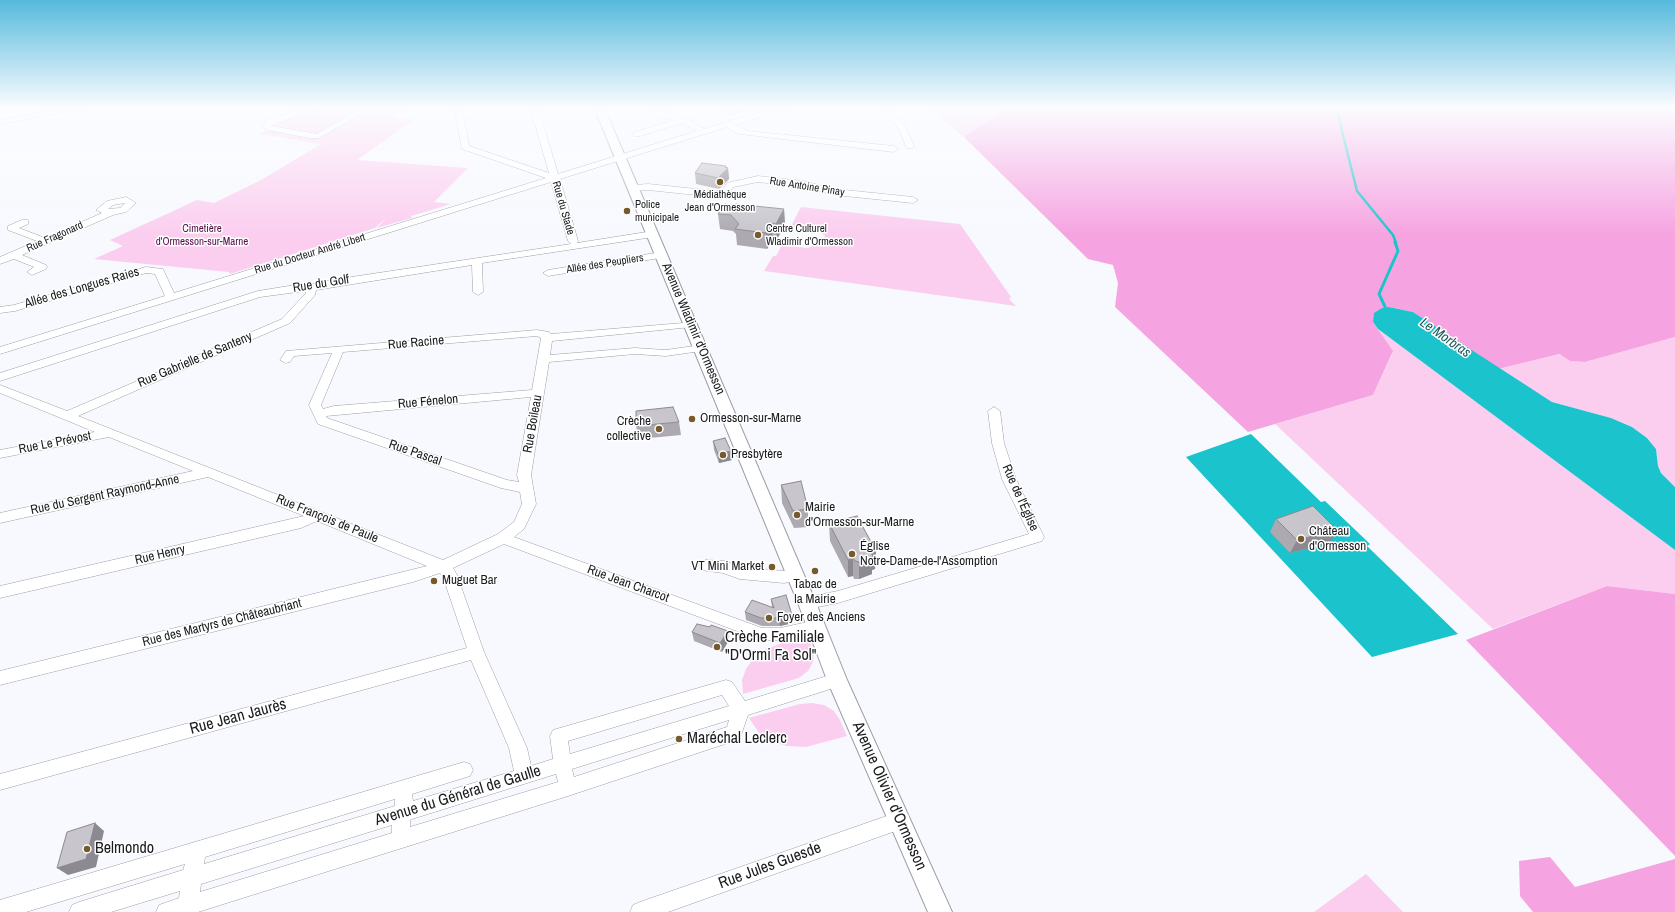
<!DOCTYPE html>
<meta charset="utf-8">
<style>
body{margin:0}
canvas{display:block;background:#f7f9fe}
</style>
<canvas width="1675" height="912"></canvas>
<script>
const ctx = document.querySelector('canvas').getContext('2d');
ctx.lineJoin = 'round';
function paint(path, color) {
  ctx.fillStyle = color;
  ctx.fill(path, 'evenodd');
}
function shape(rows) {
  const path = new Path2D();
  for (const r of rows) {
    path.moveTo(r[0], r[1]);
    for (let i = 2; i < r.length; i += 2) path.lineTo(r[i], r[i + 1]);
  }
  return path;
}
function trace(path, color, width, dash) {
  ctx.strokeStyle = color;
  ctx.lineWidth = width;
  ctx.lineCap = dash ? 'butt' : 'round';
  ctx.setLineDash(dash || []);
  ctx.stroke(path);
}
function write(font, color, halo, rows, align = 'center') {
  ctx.font = font + ' "Archivo Narrow",sans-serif';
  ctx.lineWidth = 3;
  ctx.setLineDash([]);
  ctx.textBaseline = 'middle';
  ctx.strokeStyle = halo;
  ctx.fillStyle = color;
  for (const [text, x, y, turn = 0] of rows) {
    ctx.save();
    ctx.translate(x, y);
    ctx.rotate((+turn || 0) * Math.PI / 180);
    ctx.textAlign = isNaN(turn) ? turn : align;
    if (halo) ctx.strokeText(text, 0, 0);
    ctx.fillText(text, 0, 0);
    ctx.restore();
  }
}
paint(shape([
 [322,107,352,107,373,110,378,107,407,107,392,117,414,120,357,160,468,168,434,202,451,204,411,216,412,218,377,228,387,217,375,228,230,274,229,272,94,259,123,246,110,240,197,200,214,203,261,180,321,144,260,134,296,115],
 [718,107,760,107,730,116],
 [926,107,1008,107,964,137],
 [801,207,960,224,1011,297,1009,299,1016,306,764,271,773,256,776,256,782,245,807,248,822,243,825,236,816,229,791,226],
 [1378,329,1675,550,1675,594,1607,586,1493,629,1275,424,1373,395,1393,352],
 [1675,337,1675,487,1661,473,1658,466,1656,449,1647,438,1632,427,1611,418,1552,402,1498,369,1561,354,1570,361,1585,362],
 [808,637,814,653,813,662,808,671,799,678,743,694,742,680,746,669,753,659,765,650,779,644],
 [812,703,824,705,834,711,840,720,847,736,806,747,787,746,772,742,759,733,749,718,800,704],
 [1366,874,1403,912,1314,912]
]), '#fbceef');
paint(shape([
 [1008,107,1667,107,1675,110,1675,337,1585,362,1570,361,1560,354,1498,369,1413,312,1389,307,1373,322,1393,351,1373,395,1248,432,1115,307,1118,283,1113,265,1088,259,964,137],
 [1607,586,1675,594,1675,856,1466,640],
 [1550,857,1575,887,1675,859,1675,912,1533,912,1520,896,1519,861]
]), '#f6a4e1');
paint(shape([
 [1389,307,1413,312,1552,402,1611,418,1632,427,1647,438,1656,449,1658,466,1661,473,1675,487,1675,550,1378,329,1373,322,1374,313,1382,308],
 [1251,434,1321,502,1325,501,1370,544,1367,546,1458,634,1372,657,1186,457]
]), '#1bc4cc');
trace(shape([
 [1336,107,1357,191,1393,235,1396,243]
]), '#1bc4cc', 2.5);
trace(shape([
 [1387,311,1379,294,1398,251,1395,242]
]), '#1bc4cc', 3);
const minor = shape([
 [69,107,84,107,80,109,0,124,0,120,69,107],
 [308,107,319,107,271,126,317,134,363,107,372,107,319,138,309,138,268,130,262,126,267,120,308,107],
 [454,107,462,107,469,146,549,173,530,107,538,107,558,174,697,131,682,123,640,136,634,136,634,132,674,120,656,115,645,107,654,107,662,111,686,118,704,129,776,107,787,107,786,109,735,125,748,131,894,146,898,149,894,152,748,135,736,133,727,127,560,179,578,241,577,243,653,231,658,234,653,237,482,263,483,292,478,295,473,292,472,265,316,290,315,295,290,323,78,416,443,560,498,534,514,522,522,504,520,492,501,488,318,424,309,405,332,353,294,356,290,362,286,363,280,360,286,351,537,330,549,332,551,334,695,322,697,324,695,326,691,327,552,341,550,355,635,348,666,350,701,345,707,348,701,351,666,356,635,354,549,362,531,475,536,504,524,529,514,537,762,628,780,628,817,620,823,622,825,626,823,630,780,640,761,640,504,544,453,568,457,575,484,652,527,748,531,766,553,759,550,736,553,730,726,680,732,682,745,701,837,673,843,675,845,680,843,685,748,715,740,738,734,741,568,796,198,912,156,912,159,905,179,898,180,891,111,912,69,912,72,905,79,902,183,870,185,864,26,912,0,912,0,900,464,762,470,764,473,770,470,776,412,794,413,801,514,771,509,748,471,660,0,790,0,774,467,648,443,577,440,573,413,582,0,685,0,671,427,566,317,521,301,528,0,598,0,586,304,516,208,477,0,523,0,513,193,471,109,437,0,458,0,450,95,432,0,393,0,385,67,411,282,319,306,293,305,291,260,297,0,381,0,373,258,291,301,284,310,285,325,281,571,244,568,241,551,182,0,354,0,347,165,296,155,274,146,273,15,311,0,313,0,307,14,305,146,267,163,269,174,293,546,178,462,149,454,107],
 [537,336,541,338,532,390,334,406,323,409,321,405,343,352,537,336],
 [531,397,517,475,519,482,507,480,327,418,326,416,531,397],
 [722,695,729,706,570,754,568,741,722,695],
 [729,720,727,727,574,777,572,769,729,720],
 [556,774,558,782,410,827,410,820,412,819,556,774],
 [395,799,395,806,204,864,205,857,395,799],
 [392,825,392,833,200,892,201,884,392,825],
 [883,107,891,107,907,130,914,146,913,148,907,148,899,130,883,107],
 [1663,107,1675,107,1675,112,1664,109,1663,107],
 [758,176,803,181,835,189,913,197,918,200,913,203,835,195,803,187,758,182,733,187,728,194,716,197,648,190,634,191,630,188,634,185,648,184,716,191,722,190,727,183,758,176],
 [126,197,136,203,126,212,113,215,22,255,46,265,47,267,46,269,32,275,27,272,34,267,14,259,0,264,0,257,37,241,8,230,8,226,22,220,28,220,28,224,19,228,45,238,102,213,96,210,107,201,126,197],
 [125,203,120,208,108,209,113,205,125,203],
 [662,252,666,253,667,255,666,257,548,276,543,273,548,270,662,252],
 [994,407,1000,411,1004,443,1016,479,1044,537,1042,541,838,603,807,609,802,607,799,603,802,599,807,597,838,591,1029,534,1002,479,992,443,988,411,994,407],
 [706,560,724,561,741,567,784,571,796,570,801,572,803,576,801,580,784,583,740,579,723,573,701,570,699,566,701,562,706,560],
 [901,811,908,814,910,820,908,826,901,829,668,912,630,912,633,905,640,902,901,811]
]);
const major = shape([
 [594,107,604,107,816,603,847,680,952,912,928,912,827,680,798,603,594,107]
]);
trace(minor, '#9b9fa6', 1);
trace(major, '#9b9fa6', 2);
paint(minor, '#fff');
paint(major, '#fff');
paint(shape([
 [726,166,726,167,728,168,729,179,719,189,696,184,695,173],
 [784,209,785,225,777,239,772,239,767,249,737,245,736,234,733,231,720,229,718,214],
 [679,422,681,435,639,439,636,426],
 [713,441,731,451,732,460,719,463,714,450],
 [781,485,808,509,808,527,794,528,782,503],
 [1276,519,1330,543,1290,553,1270,532],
 [829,523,876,551,875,569,872,570,872,574,859,579,854,579,853,576,848,577,830,541],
 [771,599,793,623,780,626,762,626,746,620,745,612,772,607],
 [728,631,729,640,722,652,694,641,692,632]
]), '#aca9b0');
paint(shape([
 [726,166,727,170,728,168,729,179,719,189,718,178],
 [784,209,785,225,777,239,776,224],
 [772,223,772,239,767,249,766,233],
 [731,451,732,460,719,463,718,454],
 [1337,530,1330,543,1290,553,1297,540],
 [876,551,875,569,872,570,872,574,859,579,859,562,871,553],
 [853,558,853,576,848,577,848,560],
 [792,615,793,623,780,626,779,618],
 [728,631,729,640,722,652,720,643],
 [95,823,104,831,96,867,68,875,57,868]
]), '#8c8a90');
const building = shape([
 [702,163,726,166,725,167,728,168,718,178,695,173,702,163],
 [725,204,734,205,735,204,784,209,776,224,772,223,766,233,735,229,739,224,731,215,718,214,725,204],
 [673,407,679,422,636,426,636,411,673,407],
 [725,438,731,451,718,454,713,441,725,438],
 [801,481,808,509,793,511,781,485,801,481],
 [1313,506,1337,530,1297,540,1276,519,1313,506],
 [857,516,876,551,871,553,873,556,859,562,855,561,853,558,848,560,829,523,857,516],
 [786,595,792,615,779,618,761,618,745,612,752,600,774,608,771,599,786,595],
 [697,624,710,627,711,625,728,631,720,643,692,632,697,624],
 [95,823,86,859,57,868,67,832,95,823]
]);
paint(building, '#c8c5cd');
trace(building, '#8c8a90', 1);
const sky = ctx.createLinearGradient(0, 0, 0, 234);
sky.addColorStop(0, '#56badd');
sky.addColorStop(0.46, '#fbfcff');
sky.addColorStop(1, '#fbfcff00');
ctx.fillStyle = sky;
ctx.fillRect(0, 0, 1675, 234);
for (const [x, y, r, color] of [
 [720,182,4,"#755a2c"],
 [627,211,4,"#755a2c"],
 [758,235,4,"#755a2c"],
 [692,419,4,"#755a2c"],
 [659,429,4,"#755a2c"],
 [723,455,4,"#755a2c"],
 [797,515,4,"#755a2c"],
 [1301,539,4,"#755a2c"],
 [852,554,4,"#755a2c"],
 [772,567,4,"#755a2c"],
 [815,571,4,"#755a2c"],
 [434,581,4,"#755a2c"],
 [769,618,4,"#755a2c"],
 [717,647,4,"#755a2c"],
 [679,739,4,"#755a2c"],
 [87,849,4,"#755a2c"]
]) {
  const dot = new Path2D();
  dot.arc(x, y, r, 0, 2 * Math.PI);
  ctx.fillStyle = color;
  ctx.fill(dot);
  trace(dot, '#fff', 1.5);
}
write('11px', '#1a1b1e', '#fff', [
 ["Rue Antoine Pinay",807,187,9],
 ["Rue du Stade",563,208,74],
 ["Rue Fragonard",55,237,-24],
 ["Rue du Docteur André Libert",310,254,-17],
 ["Allée des Peupliers",605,264,-9]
]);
write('11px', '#1a1b1e', '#fff', [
 ["Médiathèque",720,195,"center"],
 ["Jean d'Ormesson",720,208,"center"],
 ["Police",635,205],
 ["municipale",635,218],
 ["Centre Culturel",766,229],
 ["Wladimir d'Ormesson",766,242]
], 'left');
write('11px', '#540c48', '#fff', [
 ["Cimetière",202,229],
 ["d'Ormesson-sur-Marne",202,242]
]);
write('13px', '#1a1b1e', '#fff', [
 ["Rue du Golf",321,284,-9],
 ["Allée des Longues Raies",82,288,-16],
 ["Avenue Wladimir d'Ormesson",693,329,67],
 ["Rue Racine",416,343,-5],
 ["Rue Gabrielle de Santeny",195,360,-23],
 ["Rue Fénelon",428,402,-5],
 ["Rue Boileau",533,424,-80],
 ["Rue Le Prévost",55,443,-11],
 ["Rue Pascal",415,453,19],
 ["Rue du Sergent Raymond-Anne",105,495,-12],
 ["Rue de l'Église",1020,498,66],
 ["Rue François de Paule",327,519,22],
 ["Rue Henry",160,555,-13],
 ["Rue Jean Charcot",628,584,20],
 ["Rue des Martyrs de Châteaubriant",222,623,-14]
]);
write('13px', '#1a1b1e', '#fff', [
 ["Ormesson-sur-Marne",700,419],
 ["Crèche",651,422,"right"],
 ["collective",651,437,"right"],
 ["Presbytère",731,455],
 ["Mairie",805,508],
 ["d'Ormesson-sur-Marne",805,523],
 ["Château",1309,532],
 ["d'Ormesson",1309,547],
 ["Église",860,547],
 ["Notre-Dame-de-l'Assomption",860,562],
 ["VT Mini Market",764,567,"right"],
 ["Muguet Bar",442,581],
 ["Tabac de",815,585,"center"],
 ["la Mairie",815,600,"center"],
 ["Foyer des Anciens",777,618]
], 'left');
write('italic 14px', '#1d5a5d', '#fff', [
 ["Le Morbras",1445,338,35]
]);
write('16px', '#1a1b1e', '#fff', [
 ["Crèche Familiale",725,638],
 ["\"D'Ormi Fa Sol\"",725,656],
 ["Maréchal Leclerc",687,739],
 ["Belmondo",95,849]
], 'left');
write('16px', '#1a1b1e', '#fff', [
 ["Rue Jean Jaurès",238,717,-15],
 ["Avenue du Général de Gaulle",458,796,-17],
 ["Avenue Olivier d'Ormesson",889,796,66],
 ["Rue Jules Guesde",770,866,-20]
]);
</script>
